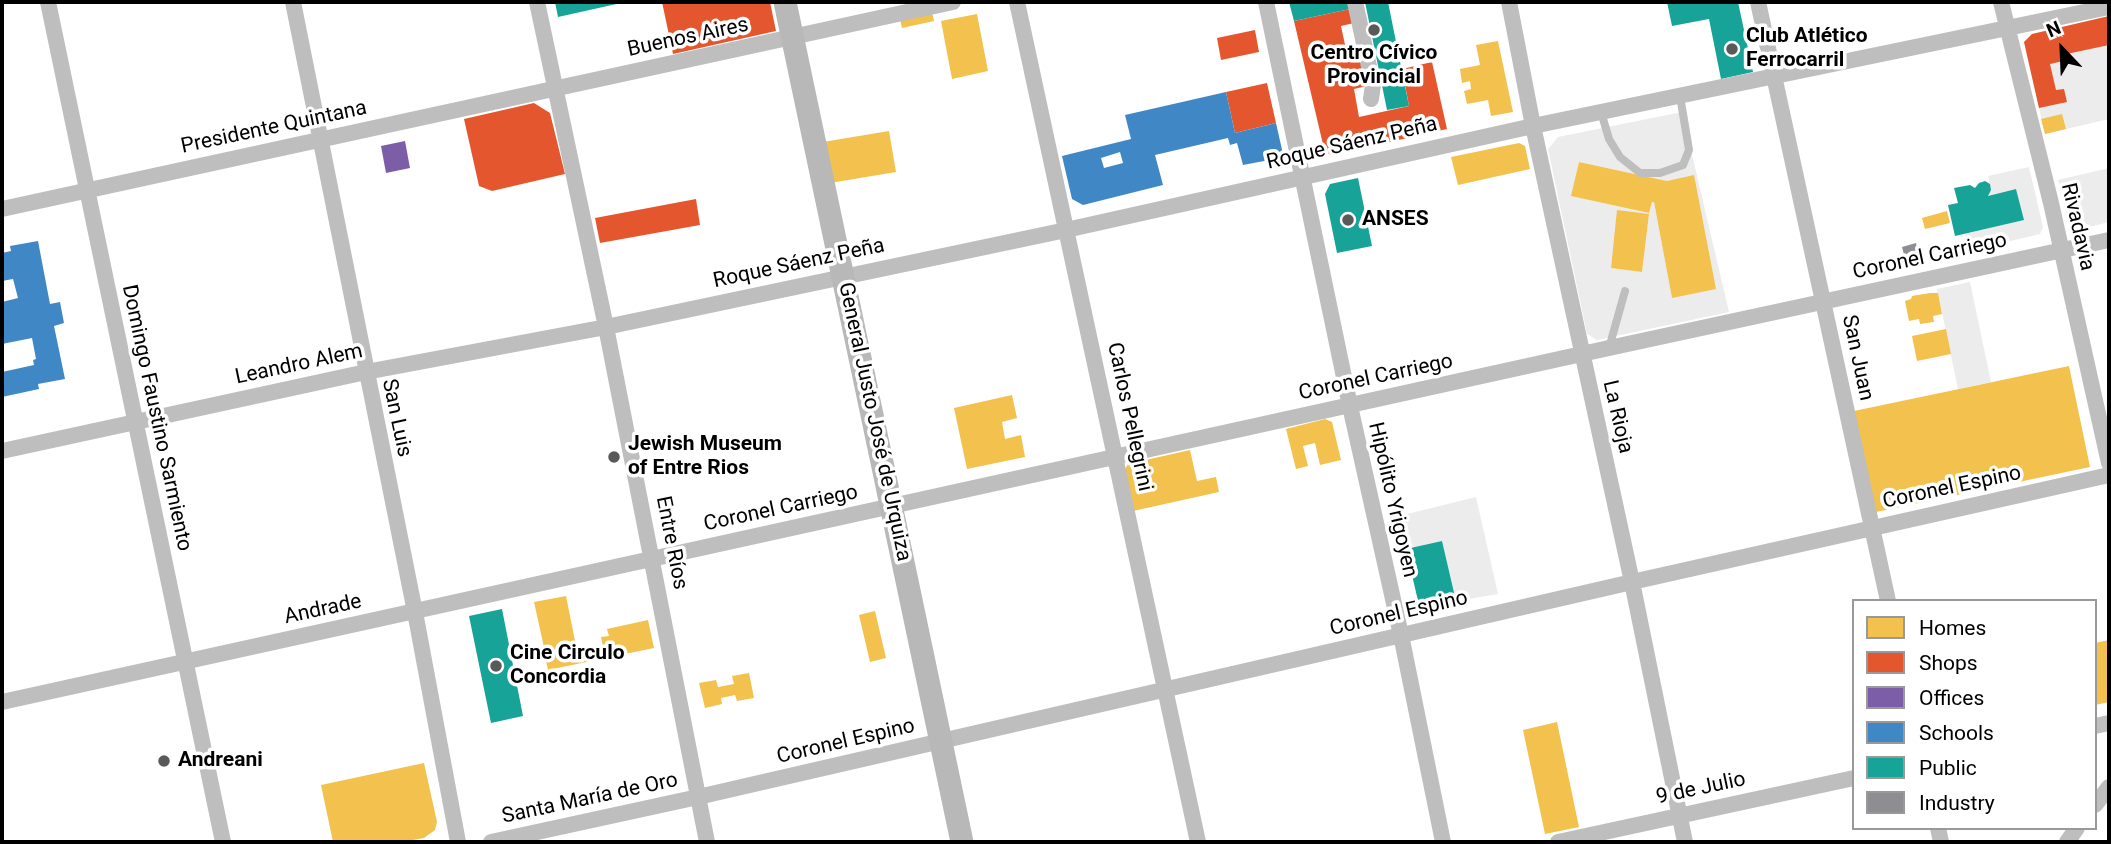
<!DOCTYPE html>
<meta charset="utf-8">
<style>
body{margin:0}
#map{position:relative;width:2111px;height:844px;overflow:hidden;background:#fff;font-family:Roboto,sans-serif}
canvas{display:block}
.frame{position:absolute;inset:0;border:4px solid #000;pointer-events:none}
.legend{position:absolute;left:1852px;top:599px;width:245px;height:231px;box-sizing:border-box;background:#fff;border:2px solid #999;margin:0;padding:9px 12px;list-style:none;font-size:21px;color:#000}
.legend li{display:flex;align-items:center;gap:14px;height:35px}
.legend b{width:35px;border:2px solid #999}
.north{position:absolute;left:2027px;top:14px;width:70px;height:70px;-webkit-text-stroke:5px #fff;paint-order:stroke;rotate:337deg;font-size:19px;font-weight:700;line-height:28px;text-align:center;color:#000}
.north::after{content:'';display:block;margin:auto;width:24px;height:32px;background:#000;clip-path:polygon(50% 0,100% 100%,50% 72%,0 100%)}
</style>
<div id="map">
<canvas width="2111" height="844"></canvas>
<div class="frame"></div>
<ul class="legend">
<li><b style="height:19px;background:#f2c14e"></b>Homes</li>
<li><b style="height:19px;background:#e4572e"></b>Shops</li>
<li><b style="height:19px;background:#7b5ea7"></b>Offices</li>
<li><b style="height:19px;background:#3f88c5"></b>Schools</li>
<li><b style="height:19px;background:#17a398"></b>Public</li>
<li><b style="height:19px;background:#8d8d92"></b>Industry</li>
</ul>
<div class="north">N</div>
</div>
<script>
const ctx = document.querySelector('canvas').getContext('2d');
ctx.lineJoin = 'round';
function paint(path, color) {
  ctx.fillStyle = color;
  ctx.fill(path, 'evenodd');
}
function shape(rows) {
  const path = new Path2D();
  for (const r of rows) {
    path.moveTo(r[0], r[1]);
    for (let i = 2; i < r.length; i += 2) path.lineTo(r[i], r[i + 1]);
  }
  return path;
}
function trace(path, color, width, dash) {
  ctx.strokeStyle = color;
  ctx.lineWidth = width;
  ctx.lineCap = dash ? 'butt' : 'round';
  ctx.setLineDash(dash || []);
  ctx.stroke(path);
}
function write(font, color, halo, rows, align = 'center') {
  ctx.font = font + ' Roboto,sans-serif';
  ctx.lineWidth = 7;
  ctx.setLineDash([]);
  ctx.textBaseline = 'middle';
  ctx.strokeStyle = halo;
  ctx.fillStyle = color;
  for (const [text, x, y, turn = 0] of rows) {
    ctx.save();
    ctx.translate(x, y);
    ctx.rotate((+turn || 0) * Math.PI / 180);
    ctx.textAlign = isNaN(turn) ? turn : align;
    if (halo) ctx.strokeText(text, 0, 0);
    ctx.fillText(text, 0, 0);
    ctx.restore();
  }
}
paint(shape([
 [2109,16,2109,119,2045,134,2024,42,2032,34],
 [1682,112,1729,312,1597,340,1587,334,1548,149,1558,137],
 [1579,162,1667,181,1694,176,1672,297,1654,202,1652,202,1649,213,1572,196],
 [1618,211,1649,214,1642,272,1611,268],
 [2029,167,2043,227,2040,234,1969,251,1965,234,2023,220,2016,189,1988,196,1991,190,1988,176],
 [2109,168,2109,222,2081,229,2069,223,2058,180],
 [1970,282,1991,382,1958,389,1937,289],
 [1476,497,1498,594,1456,601,1442,541,1406,549,1399,516]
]), '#ececec');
paint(shape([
 [932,12,934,21,902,28,900,19],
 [977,14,988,71,952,79,941,21],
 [1498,41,1513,112,1491,116,1488,100,1467,104,1464,91,1471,89,1470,81,1462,83,1460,69,1480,65,1476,45],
 [2062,114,2066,129,2045,134,2041,119],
 [889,131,896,172,830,183,823,142],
 [1519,143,1525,146,1530,169,1458,185,1451,157],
 [1579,162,1667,181,1694,175,1716,289,1672,298,1654,202,1652,202,1649,213,1571,196],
 [1617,210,1649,214,1642,272,1611,268],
 [1947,211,1950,223,1925,229,1922,218],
 [1930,293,1938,293,1942,314,1933,316,1934,322,1920,324,1919,319,1909,321,1905,301,1911,299,1912,296],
 [1946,329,1951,354,1917,361,1912,336],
 [2069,366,2090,467,1876,512,1854,411],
 [1012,395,1017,418,1002,422,1005,439,1021,435,1025,457,967,469,954,408],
 [1325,419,1332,422,1341,460,1320,465,1315,443,1303,446,1308,466,1296,469,1286,429],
 [1190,450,1197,481,1216,477,1219,492,1133,511,1124,471,1128,464],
 [566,596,578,656,604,651,601,637,609,636,607,629,648,620,654,648,548,670,545,656,566,652,565,648,545,652,534,602],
 [875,611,886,658,870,662,859,615],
 [2109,640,2109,702,2095,705,2095,643],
 [749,673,754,698,737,701,735,695,721,698,722,704,705,708,699,683,716,680,718,687,734,684,732,676],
 [1557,722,1579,827,1545,834,1523,730],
 [424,763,437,822,435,830,424,838,402,842,333,842,321,785]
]), '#f2c14e');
paint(shape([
 [662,2,770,2,776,31,673,54],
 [1350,9,1354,23,1341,26,1347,54,1359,51,1367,86,1354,89,1359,117,1409,106,1402,69,1432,62,1447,129,1333,155,1325,153,1294,21],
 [2109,16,2109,45,2062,55,2063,61,2050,64,2056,90,2064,89,2067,102,2039,108,2024,42,2032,34],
 [1255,30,1259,52,1221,60,1217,38],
 [1267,83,1276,123,1235,133,1226,92],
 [534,103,550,113,565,174,492,191,479,186,464,119],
 [696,199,700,225,600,243,595,218]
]), '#e4572e');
paint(shape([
 [405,141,410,168,386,173,381,146]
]), '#7b5ea7');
paint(shape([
 [1226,92,1235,133,1276,123,1283,154,1280,158,1243,165,1237,143,1230,145,1228,138,1155,155,1163,185,1083,205,1072,199,1062,156,1131,139,1125,115],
 [1120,152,1123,163,1104,168,1101,158],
 [38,241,50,304,60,302,64,323,54,326,65,379,38,384,39,389,2,397,2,372,34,365,33,360,36,359,32,338,2,344,2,302,18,298,13,279,2,281,2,253,11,251,10,246]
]), '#3f88c5');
paint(shape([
 [555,2,621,2,621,3,558,17],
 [1289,2,1349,2,1350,9,1294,21],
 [1365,2,1388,2,1409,106,1387,110],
 [1667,2,1738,2,1753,72,1721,79,1709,19,1672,26],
 [1358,178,1372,246,1337,253,1325,194,1330,184],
 [1985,181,1990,184,1991,190,1988,196,2016,189,2024,220,1955,236,1948,205,1958,203,1954,188,1970,185,1975,188,1979,183],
 [1442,541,1456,601,1427,607,1418,601,1406,549],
 [502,609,523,716,491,723,469,616]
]), '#17a398');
paint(shape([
 [1916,243,1920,263,1907,266,1902,247]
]), '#8d8d92');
trace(shape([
 [1601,112,1609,139,1620,157,1640,173,1660,173,1683,165,1689,150,1680,96],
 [1609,348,1625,291]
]), '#bebebe', 8);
trace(shape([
 [48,2,223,842],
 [293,2,415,612,458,842],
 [537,2,606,327,707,842],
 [1017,2,1198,842],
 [1266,2,1350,406,1401,635,1443,842],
 [1355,2,1373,85,1371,99],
 [1509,2,1533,126,1632,582,1685,842],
 [1758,2,1888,601],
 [2001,2,2051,203,2109,463],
 [2,209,953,2],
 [2,451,366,372,606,327,1066,230,1533,126,2109,7],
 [2,702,1609,348,2109,240],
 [2095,726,2109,723],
 [2095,805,2109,787],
 [1938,828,1941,842],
 [491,842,698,797,1632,582,2109,475],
 [1558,842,1854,778],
 [2067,842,2077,828]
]), '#bebebe', 16);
trace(shape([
 [785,2,962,842]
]), '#b8b8b8', 23);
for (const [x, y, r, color] of [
 [1374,30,7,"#595959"],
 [1732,49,7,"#595959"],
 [1348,220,7,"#595959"],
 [614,457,7,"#595959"],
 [496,666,7,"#595959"],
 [164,761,7,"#595959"]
]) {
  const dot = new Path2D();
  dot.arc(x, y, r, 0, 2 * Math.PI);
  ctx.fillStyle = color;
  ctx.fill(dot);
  trace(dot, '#fff', 2.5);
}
write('bold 21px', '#000', '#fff', [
 ["Club Atlético",1746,37],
 ["Ferrocarril",1746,61],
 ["Centro Cívico",1374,54,"center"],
 ["Provincial",1374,78,"center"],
 ["ANSES",1362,220],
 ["Jewish Museum",628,445],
 ["of Entre Rios",628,469],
 ["Cine Circulo",510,654],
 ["Concordia",510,678],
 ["Andreani",178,761]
], 'left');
write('21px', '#000', '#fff', [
 ["Buenos Aires",688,38,-12],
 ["Presidente Quintana",274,128,-12],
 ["Roque Sáenz Peña",1352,144,-13],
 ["Rivadavia",2077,227,77],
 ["Coronel Carriego",1930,257,-12],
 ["Roque Sáenz Peña",799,264,-12],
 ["San Juan",1857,358,78],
 ["Leandro Alem",299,365,-12],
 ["Coronel Carriego",1376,378,-12],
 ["Carlos Pellegrini",1129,417,78],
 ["La Rioja",1617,417,77],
 ["Domingo Faustino Sarmiento",156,418,78],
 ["San Luis",396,418,78],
 ["General Justo José de Urquiza",874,422,78],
 ["Coronel Espino",1952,488,-12],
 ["Hipólito Yrigoyen",1392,500,77],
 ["Coronel Carriego",781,509,-12],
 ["Entre Ríos",671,543,79],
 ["Andrade",323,610,-12],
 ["Coronel Espino",1399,614,-13],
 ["Coronel Espino",846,742,-13],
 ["9 de Julio",1701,789,-12],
 ["Santa María de Oro",590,799,-12]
]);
</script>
